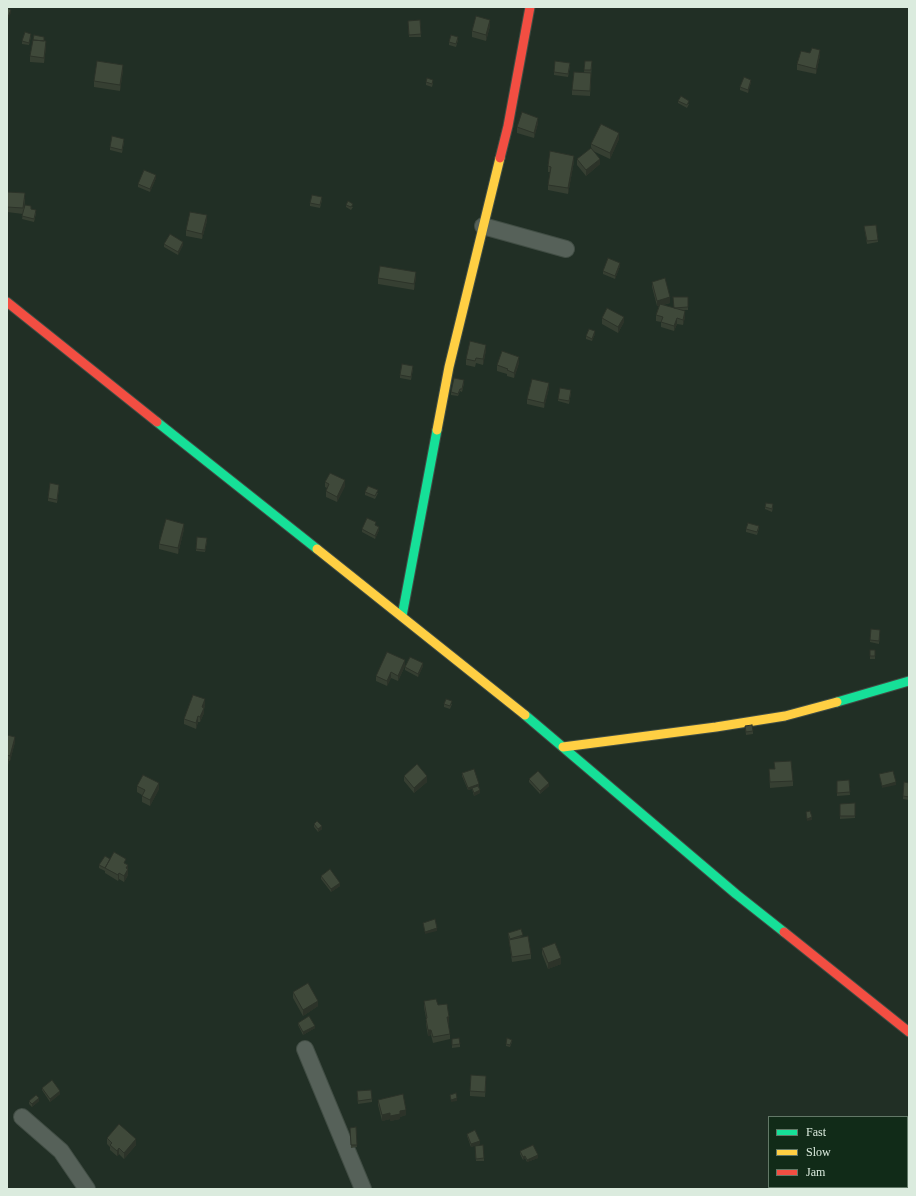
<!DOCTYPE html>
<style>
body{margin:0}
#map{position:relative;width:916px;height:1196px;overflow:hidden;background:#212f25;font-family:Georgia,serif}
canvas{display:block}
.frame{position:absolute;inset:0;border:8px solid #dbebde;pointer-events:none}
.legend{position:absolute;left:768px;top:1116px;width:140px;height:72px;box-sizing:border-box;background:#112b18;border:1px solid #627867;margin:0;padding:5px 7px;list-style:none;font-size:12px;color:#dbebde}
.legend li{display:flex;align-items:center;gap:8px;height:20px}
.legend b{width:20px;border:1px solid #627867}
</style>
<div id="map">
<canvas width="916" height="1196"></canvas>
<div class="frame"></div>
<ul class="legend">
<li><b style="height:5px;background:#16e098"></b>Fast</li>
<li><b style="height:5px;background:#ffcf43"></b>Slow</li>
<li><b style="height:5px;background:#f24e42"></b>Jam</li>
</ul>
</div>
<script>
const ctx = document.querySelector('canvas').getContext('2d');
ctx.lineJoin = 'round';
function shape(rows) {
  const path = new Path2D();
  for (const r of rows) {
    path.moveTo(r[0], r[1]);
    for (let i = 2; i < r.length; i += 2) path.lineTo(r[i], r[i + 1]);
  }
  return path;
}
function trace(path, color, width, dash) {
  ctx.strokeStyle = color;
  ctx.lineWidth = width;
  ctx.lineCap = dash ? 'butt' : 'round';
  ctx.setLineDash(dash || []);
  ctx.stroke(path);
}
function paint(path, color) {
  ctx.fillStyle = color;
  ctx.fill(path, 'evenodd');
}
const street = shape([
 [483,226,566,249],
 [305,1049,363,1189],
 [22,1117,61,1151,87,1189]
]);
const fast = shape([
 [157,422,317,549],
 [402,616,437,430],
 [837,702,909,681],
 [525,715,736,894,784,932]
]);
const slow = shape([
 [437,430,449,367,500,158],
 [317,549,525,715],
 [563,747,716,727,785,716,837,702]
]);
const jam = shape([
 [500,158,508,126,530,7],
 [7,302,157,422],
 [784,932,909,1032]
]);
trace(street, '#414d44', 18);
trace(fast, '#414d44', 11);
trace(slow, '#414d44', 11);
trace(jam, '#414d44', 11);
trace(street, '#566159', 16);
trace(fast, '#16e098', 9);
trace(slow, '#ffcf43', 9);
trace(jam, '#f24e42', 9);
paint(shape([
 [420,20,421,37,409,37,408,21],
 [490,26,486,41,472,37,472,31],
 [31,37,29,45,22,44,22,41],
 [458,40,456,47,449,45,449,42],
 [44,41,46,47,44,63,30,62,30,56],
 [820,55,816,74,797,70,797,64],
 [585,61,592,61,590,96,572,95,572,90,584,72],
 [570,66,568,77,554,75,554,72],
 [123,70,120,91,94,87,94,81],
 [426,82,433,83,432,87,426,85],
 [751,82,748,93,740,90,740,87],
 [678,101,689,104,687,108,678,103],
 [538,123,534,138,517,133,517,127],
 [619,139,610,159,593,151,600,164,586,176,577,165,577,159,591,149,591,144],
 [124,142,122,153,110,150,110,147],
 [574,161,568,194,548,190,548,185,550,172,548,172,548,166],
 [156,178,150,192,138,187,138,184],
 [7,192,25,199,24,211,31,209,36,213,34,222,22,219,23,214,7,212],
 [322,200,320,208,310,206,310,203],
 [346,205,353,207,351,210,346,207],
 [207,221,202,239,186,236,186,230],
 [864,226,878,240,878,242,867,244],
 [164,244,183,245,178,255,164,247],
 [620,266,615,279,603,274,603,271],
 [416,277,414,290,378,284,378,278],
 [652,282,670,303,663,305,674,308,688,297,688,310,682,310,685,317,683,325,677,324,674,331,661,327,661,322,656,321,656,315,659,306,657,306,652,287],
 [602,318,624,322,618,333,602,324],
 [595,334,592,341,586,339,586,336],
 [486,350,483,365,476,363,475,367,466,365,466,359],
 [519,363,514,378,507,376,507,374,497,371,497,365],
 [413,369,411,380,400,378,400,375],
 [464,383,462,392,460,391,458,396,451,395,451,392],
 [549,388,544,408,527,404,527,399],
 [571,393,569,404,558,401,558,399],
 [325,482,345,486,337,502,326,497,326,491,327,488,325,487],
 [59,488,57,503,48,501,48,498],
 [365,492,378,493,375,499,365,495],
 [765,507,773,507,772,512,765,509],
 [759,528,757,535,746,532,746,529],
 [184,529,178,554,159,549,159,544],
 [362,529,379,530,375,539,362,532],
 [207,541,205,552,196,551,196,549],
 [880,633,879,644,870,642,870,640],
 [870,650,875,650,875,659,870,659],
 [405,666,398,681,391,678,387,686,376,681,376,676],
 [423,666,418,677,405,670,405,667],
 [444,704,452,704,450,709,444,707],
 [205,705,204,709,204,713,200,722,198,722,196,729,184,724,184,719],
 [745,726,753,731,753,734,746,735],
 [7,735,15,742,10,761,9,761,7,769],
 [774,762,793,781,793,786,770,788,769,769,775,769],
 [462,773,479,786,480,793,474,796,472,789,468,790,462,776],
 [404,776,427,782,414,793,404,781],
 [529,779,549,786,540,794,529,782],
 [849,780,850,795,837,796,837,781],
 [904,782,909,783,909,800,903,799],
 [137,786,159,789,150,806,142,802,142,795,137,792],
 [855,803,855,818,840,819,840,804],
 [314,824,322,829,318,832,314,827],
 [110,859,126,864,128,869,128,875,124,882,119,879,118,881,105,873,105,870,105,871,99,868,99,865],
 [321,876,340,886,331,892,321,879],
 [508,933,523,937,531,954,531,959,512,962],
 [542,948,561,964,548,969,542,954],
 [293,992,318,1006,303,1016,293,998],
 [424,1001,438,1005,449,1022,448,1023,450,1034,450,1039,433,1043,431,1035,428,1036,426,1024,426,1018,424,1007],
 [298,1023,315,1028,303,1035,298,1025],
 [452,1039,460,1044,460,1047,452,1048],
 [512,1042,510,1047,506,1046,506,1044],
 [486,1082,485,1097,470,1096,470,1091],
 [42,1088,60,1094,50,1102,42,1090],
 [357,1094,372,1099,372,1102,358,1104],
 [378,1100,406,1115,400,1117,400,1119,390,1121,390,1119,382,1121,378,1105],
 [29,1101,39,1101,32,1107,29,1104],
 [356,1127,357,1147,351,1148,350,1128],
 [467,1134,480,1144,471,1147,467,1136],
 [107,1138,136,1145,124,1159,119,1154,117,1156,110,1150,110,1147,107,1144],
 [475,1149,484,1158,484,1161,476,1161],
 [520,1151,538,1158,527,1162,525,1158,523,1160,520,1154]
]), '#363f32');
paint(shape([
 [11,10,11,13,7,21,7,19],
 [490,20,490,26,486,41,486,35],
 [46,41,46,47,44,63,44,58],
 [820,50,820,55,816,74,816,69],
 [123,65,123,70,120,91,120,85],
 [751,80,751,82,748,93,748,90],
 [538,118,538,123,534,138,534,133],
 [619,133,619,139,610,159,610,153],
 [574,156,574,161,568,194,568,188],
 [600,159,600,164,586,176,586,170],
 [156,175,156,178,150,192,150,189],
 [207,215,207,221,202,239,202,234],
 [183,242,183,245,178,255,178,252],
 [620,263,620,266,615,279,615,276],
 [416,272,416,277,414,290,414,284],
 [670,297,670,303,657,306,657,301],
 [685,311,685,317,683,325,683,320],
 [624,317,624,322,618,333,618,327],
 [677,318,677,324,674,331,674,326],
 [595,331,595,334,592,341,592,339],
 [486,345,486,350,483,365,483,359],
 [519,357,519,363,514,378,514,373],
 [549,383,549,388,544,408,544,403],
 [345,480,345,486,337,502,337,497],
 [184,524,184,529,178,554,178,548],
 [379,527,379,530,375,539,375,536],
 [405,660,405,666,398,681,398,676],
 [423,663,423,666,418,677,418,674],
 [391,672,391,678,387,686,387,681],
 [205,699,205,705,204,709,204,713,200,722,200,717,202,707],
 [198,716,198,722,196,729,196,723],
 [15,737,15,742,10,761,10,756],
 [427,776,427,782,414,793,414,788],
 [896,782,896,785,882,788,882,786],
 [159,783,159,789,150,806,150,800],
 [549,783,549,786,540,794,540,791],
 [479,784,479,786,468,790,468,788],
 [480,790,480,793,474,796,474,793],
 [812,817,812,820,807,821,807,819],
 [322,826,322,829,318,832,318,829],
 [128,865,128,875,124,882,124,876,126,868],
 [119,873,119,879,118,881,118,875],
 [340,883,340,886,331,892,331,889],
 [437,928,437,931,425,934,425,932],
 [561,958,561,964,548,969,548,963],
 [318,1001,318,1006,303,1016,303,1010],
 [447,1017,449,1017,449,1022,447,1023],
 [315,1026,315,1028,303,1035,303,1032],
 [428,1030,431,1030,431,1035,428,1036],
 [60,1091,60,1094,50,1102,50,1099],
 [39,1098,39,1101,32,1107,32,1104],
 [457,1098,457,1101,451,1102,451,1100],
 [406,1110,406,1115,400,1117,400,1119,390,1121,390,1116,400,1111],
 [390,1113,390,1119,382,1121,382,1115],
 [136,1139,136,1145,124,1159,124,1153],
 [480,1141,480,1144,471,1147,471,1144],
 [119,1148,119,1154,117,1156,117,1151],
 [538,1155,538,1158,527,1162,527,1160],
 [525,1156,525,1158,523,1160,523,1157]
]), '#2c3329');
const building = shape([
 [7,8,11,10,7,19,7,8],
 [476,16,490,20,486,35,472,31,476,16],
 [420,20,421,34,409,35,408,21,420,20],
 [25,32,31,34,29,43,22,41,25,32],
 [34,35,44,37,44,41,33,40,34,35],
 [451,35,458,37,456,44,449,42,451,35],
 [33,40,46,41,44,58,30,56,33,40],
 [812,48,820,50,816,69,797,64,801,51,810,53,812,48],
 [97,61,123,65,120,85,94,81,97,61],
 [555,61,570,63,568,74,554,72,555,61],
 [585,61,592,61,591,70,584,70,585,61],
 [574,72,591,73,590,91,572,90,574,72],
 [744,77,751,80,748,90,740,87,744,77],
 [427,78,433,80,432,84,426,82,427,78],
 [681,96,689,101,687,105,678,101,681,96],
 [522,112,538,118,534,133,517,127,522,112],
 [601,124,619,133,610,153,591,144,601,124],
 [112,136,124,139,122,150,110,147,112,136],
 [591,148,600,159,586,170,577,159,591,148],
 [550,151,574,156,568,188,548,185,551,167,548,166,550,151],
 [144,170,156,175,150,189,138,184,144,170],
 [7,192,25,193,23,208,7,207,7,192],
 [312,195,322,197,320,205,310,203,312,195],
 [348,201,353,204,351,207,346,205,348,201],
 [25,205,31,206,31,209,36,210,34,219,22,216,25,205],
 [190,212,207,215,202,234,186,230,190,212],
 [876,225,878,240,867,241,864,226,876,225],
 [170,234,183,242,178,252,164,244,170,234],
 [608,258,620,263,615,276,603,271,608,258],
 [380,266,416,272,414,284,378,278,380,266],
 [665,278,670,297,657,301,652,282,665,278],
 [673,297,688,297,688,307,674,308,673,297],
 [660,304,685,311,683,320,677,318,674,326,661,322,663,317,656,315,660,304],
 [607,308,624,317,618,327,602,318,607,308],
 [589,329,595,331,592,339,586,336,589,329],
 [470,341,486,345,483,359,476,358,475,361,466,359,470,341],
 [502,351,519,357,514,373,507,370,508,369,497,365,502,351],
 [402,364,413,366,411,377,400,375,402,364],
 [454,378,464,380,462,389,460,389,458,394,451,392,454,378],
 [532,379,549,383,544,403,527,399,532,379],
 [560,388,571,390,569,401,558,399,560,388],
 [330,473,345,480,337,497,326,491,329,484,325,482,330,473],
 [50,483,59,485,57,500,48,498,50,483],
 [368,486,378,490,375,496,365,492,368,486],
 [766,503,773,504,772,509,765,507,766,503],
 [367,518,376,522,375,525,379,527,375,536,362,529,367,518],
 [166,519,184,524,178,548,159,544,166,519],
 [748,523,759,526,757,532,746,529,748,523],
 [197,537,207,538,205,550,196,549,197,537],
 [871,629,880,630,879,641,870,640,871,629],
 [870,650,875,650,875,656,870,656,870,650],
 [387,652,405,660,398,676,391,672,387,681,376,676,387,652],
 [410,657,423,663,418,674,405,667,410,657],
 [193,695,205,699,202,707,204,708,200,717,198,716,196,723,184,719,193,695],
 [446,699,452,701,450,706,444,704,446,699],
 [752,725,753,731,746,732,745,726,752,725],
 [7,735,15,737,10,756,7,755,7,735],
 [7,759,9,760,7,766,7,759],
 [791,761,793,781,770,782,769,769,775,769,774,762,791,761],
 [417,764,427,776,414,788,404,776,417,764],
 [474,769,479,784,468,788,462,773,474,769],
 [538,771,549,783,540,791,529,779,538,771],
 [893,771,896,782,882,786,879,774,893,771],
 [143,775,159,783,150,800,142,796,145,790,137,786,143,775],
 [849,780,850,792,837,793,837,781,849,780],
 [904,782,909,783,909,797,903,796,904,782],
 [478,786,480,790,474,793,472,788,478,786],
 [855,803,855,816,840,816,840,804,855,803],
 [810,811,812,817,807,819,806,812,810,811],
 [317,821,322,826,318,829,314,824,317,821],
 [114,852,126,859,124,863,128,865,126,868,128,869,124,876,119,873,118,875,105,868,114,852],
 [105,856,110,859,105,868,99,865,105,856],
 [330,869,340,883,331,889,321,876,330,869],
 [435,919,437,928,425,932,423,923,435,919],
 [521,929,523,935,510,939,508,933,521,929],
 [528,936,531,954,512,957,509,940,528,936],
 [555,943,561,958,548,963,542,948,555,943],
 [308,983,318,1001,303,1010,293,992,308,983],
 [436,999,438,1005,447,1004,449,1017,447,1017,450,1034,433,1037,431,1030,428,1030,426,1019,427,1018,424,1001,436,999],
 [309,1016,315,1026,303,1032,298,1023,309,1016],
 [459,1038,460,1044,452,1045,452,1039,459,1038],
 [507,1038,512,1040,510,1045,506,1044,507,1038],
 [471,1075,486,1076,485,1092,470,1091,471,1075],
 [52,1080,60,1091,50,1099,42,1088,52,1080],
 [371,1090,372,1099,358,1101,357,1091,371,1090],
 [456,1093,457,1098,451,1100,450,1095,456,1093],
 [403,1094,406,1110,400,1111,400,1114,390,1116,390,1113,382,1115,378,1100,403,1094],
 [36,1095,39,1098,32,1104,29,1101,36,1095],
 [909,1113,909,1129,907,1129,907,1118,909,1113],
 [119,1124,136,1139,124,1153,119,1148,117,1151,110,1145,112,1143,107,1138,119,1124],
 [356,1127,357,1145,351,1145,350,1128,356,1127],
 [475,1130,480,1141,471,1144,467,1134,475,1130],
 [483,1145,484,1158,476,1159,475,1146,483,1145],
 [533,1145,538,1155,527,1160,525,1156,523,1157,520,1151,533,1145]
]);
paint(building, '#3f493a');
trace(building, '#2c3329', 1);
</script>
